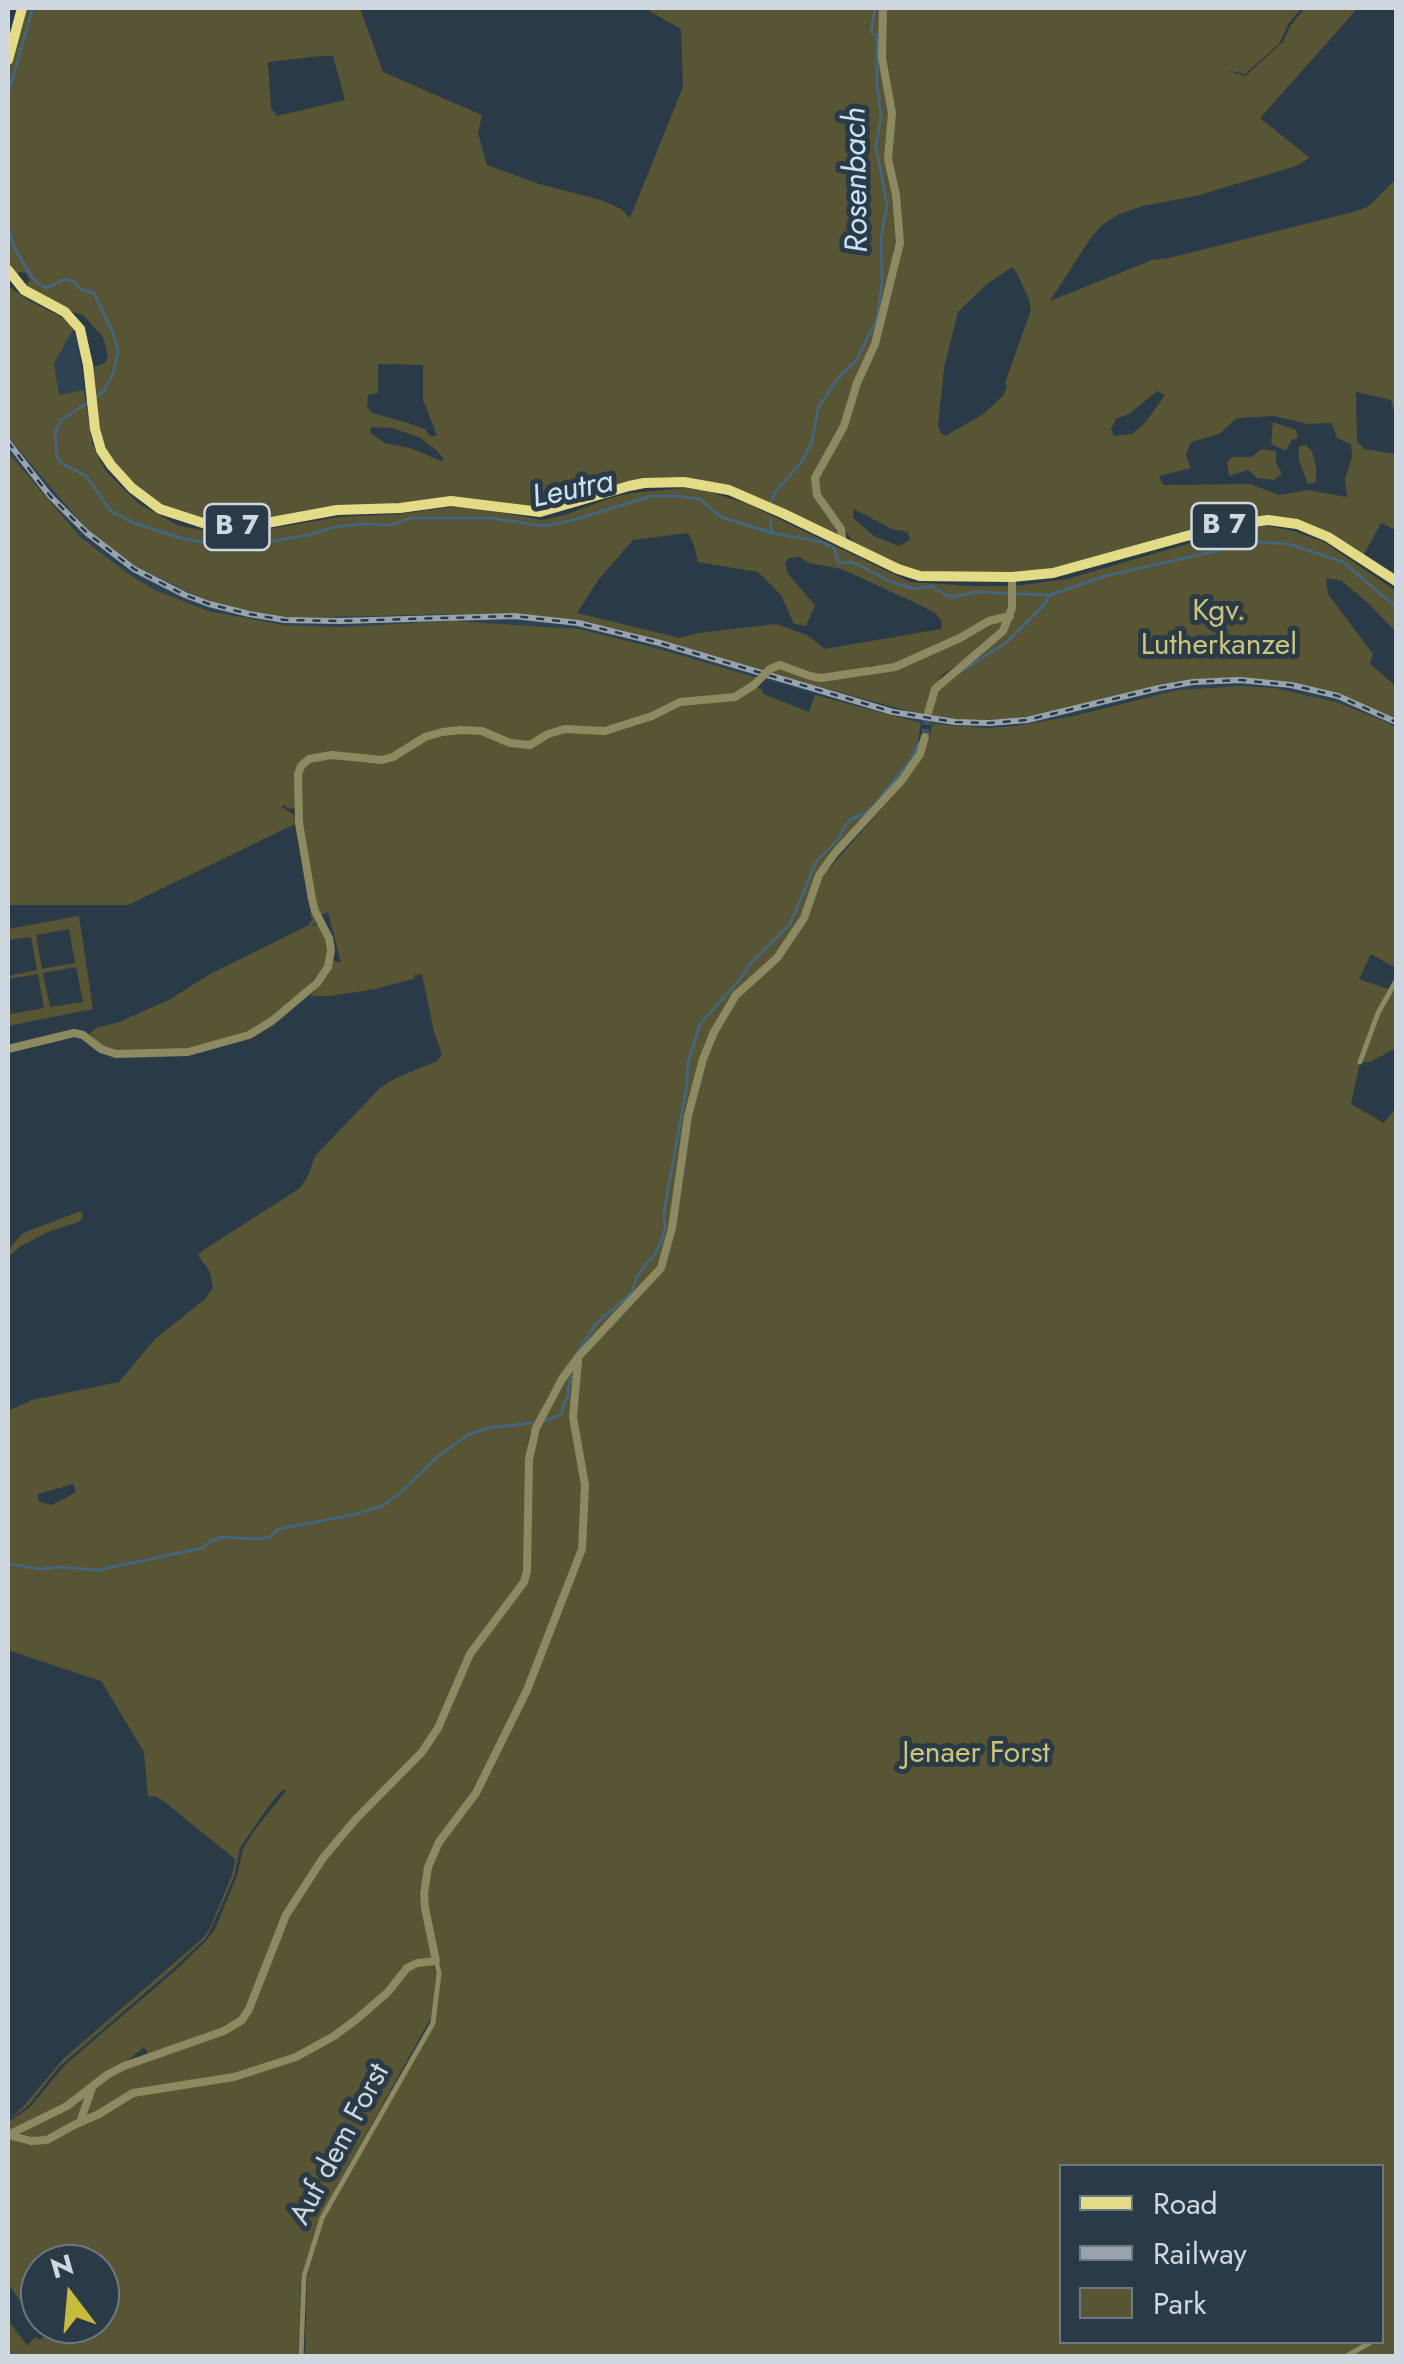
<!DOCTYPE html>
<style>
body{margin:0}
#map{position:relative;width:1404px;height:2364px;overflow:hidden;background:#2a3a46;font-family:Jost,sans-serif}
canvas{display:block}
.frame{position:absolute;inset:0;border:10px solid #cfd8e0;pointer-events:none}
.legend{position:absolute;left:1059px;top:2164px;width:325px;height:180px;box-sizing:border-box;background:#2a3a46;border:2px solid #6c7984;margin:0;padding:12px 18px;list-style:none;font-size:30px;color:#cfd8e0}
.legend li{display:flex;align-items:center;gap:20px;height:50px}
.legend b{width:50px;border:2px solid #6c7984}
.north{position:absolute;left:20px;top:2244px;width:100px;height:100px;box-sizing:border-box;background:#2a3a46;border:2px solid #6c7984;border-radius:50%;rotate:344deg;font-size:28px;font-weight:700;line-height:40px;text-align:center;color:#cfd8e0}
.north::after{content:'';display:block;margin:auto;width:35px;height:45px;background:#c7bb3b;clip-path:polygon(50% 0,100% 100%,50% 72%,0 100%)}
</style>
<div id="map">
<canvas width="1404" height="2364"></canvas>
<div class="frame"></div>
<ul class="legend">
<li><b style="height:12px;background:#e3db86"></b>Road</li>
<li><b style="height:12px;background:#98a3ac"></b>Railway</li>
<li><b style="height:28px;background:#585535"></b>Park</li>
</ul>
<div class="north">N</div>
</div>
<script>
const ctx = document.querySelector('canvas').getContext('2d');
ctx.lineJoin = 'round';
function paint(path, color) {
  ctx.fillStyle = color;
  ctx.fill(path, 'evenodd');
}
function shape(rows) {
  const path = new Path2D();
  for (const r of rows) {
    path.moveTo(r[0], r[1]);
    for (let i = 2; i < r.length; i += 2) path.lineTo(r[i], r[i + 1]);
  }
  return path;
}
function trace(path, color, width, dash) {
  ctx.strokeStyle = color;
  ctx.lineWidth = width;
  ctx.lineCap = dash ? 'butt' : 'round';
  ctx.setLineDash(dash || []);
  ctx.stroke(path);
}
function write(font, color, halo, rows, align = 'center') {
  ctx.font = font + ' Jost,sans-serif';
  ctx.lineWidth = 10;
  ctx.setLineDash([]);
  ctx.textBaseline = 'middle';
  ctx.strokeStyle = halo;
  ctx.fillStyle = color;
  for (const [text, x, y, turn = 0] of rows) {
    ctx.save();
    ctx.translate(x, y);
    ctx.rotate((+turn || 0) * Math.PI / 180);
    ctx.textAlign = isNaN(turn) ? turn : align;
    if (halo) ctx.strokeText(text, 0, 0);
    ctx.fillText(text, 0, 0);
    ctx.restore();
  }
}
paint(shape([
 [73,330,78,343,84,390,59,395,54,363],
 [8,437,88,531,285,618,454,614,550,617,621,630,914,714,956,720,1015,719,1071,708,1177,682,1255,679,1305,686,1338,695,1387,715,1396,720,1396,728,1384,721,1336,702,1304,694,1274,688,1212,687,1144,697,1043,722,985,728,955,727,913,722,619,638,549,626,454,622,340,627,284,625,208,611,156,590,130,575,80,537,8,452]
]), '#2d4354');
paint(shape([
 [25,8,360,8,383,72,482,115,478,133,487,165,539,184,601,200,621,209,630,218,683,87,681,29,649,11,651,8,1302,8,1288,24,1280,43,1245,74,1226,70,1245,76,1283,42,1291,25,1305,8,1358,8,1260,118,1310,158,1296,166,1196,196,1142,206,1117,215,1102,225,1090,239,1050,301,1152,260,1169,258,1357,211,1369,206,1396,179,1396,419,1391,400,1356,392,1357,441,1364,449,1396,454,1396,530,1381,523,1363,556,1328,534,1268,518,1062,567,1011,573,931,574,899,567,854,543,821,498,841,537,783,511,684,480,533,510,466,498,245,524,209,521,173,511,144,494,123,473,107,452,100,429,91,368,105,363,108,357,103,337,83,315,67,310,25,286,30,280,26,273,18,272,18,276,14,273,8,263,8,71],
 [321,56,333,56,345,100,277,116,271,108,268,62],
 [1012,267,1017,273,1029,300,1031,310,1005,383,1007,386,1003,396,982,415,945,436,941,433,938,426,944,368,958,312,987,284],
 [378,364,423,365,423,400,437,436,430,436,425,429,405,422,372,413,367,407,368,395,378,393],
 [1157,391,1165,395,1145,423,1132,434,1114,436,1111,429,1116,419,1129,414],
 [1273,416,1308,424,1332,423,1337,438,1351,444,1352,457,1345,479,1347,497,1308,490,1279,495,1250,484,1163,485,1159,476,1191,468,1186,455,1191,442,1219,434,1237,418],
 [371,427,392,428,419,437,436,450,444,459,442,461,410,448,385,443,370,433],
 [854,509,892,529,908,532,910,540,899,546,874,536,853,518],
 [8,286,30,301,65,319,71,326,73,330,54,363,59,395,84,390,92,443,105,470,138,503,177,525,207,531,244,533,339,517,399,514,452,507,482,509,542,520,565,515,613,497,632,493,684,488,704,490,748,504,910,582,972,586,1009,586,1009,609,1006,614,966,634,885,667,872,665,859,671,821,677,781,664,764,672,621,630,550,617,454,614,285,618,210,603,136,566,88,531,8,437],
 [688,533,694,545,698,562,758,572,781,595,794,624,806,626,815,605,788,574,785,563,789,558,799,557,809,563,842,569,924,607,936,614,942,622,941,629,825,649,807,635,776,624,698,633,680,638,577,613,599,579,633,540],
 [1273,422,1296,430,1298,437,1291,441,1286,451,1271,444],
 [1306,445,1312,451,1316,467,1316,482,1308,484,1299,460,1299,446],
 [1261,449,1276,451,1276,463,1282,474,1274,480,1257,478,1248,470,1229,476,1227,463,1232,457,1252,457],
 [8,452,80,537,130,575,155,590,208,611,284,625,340,627,454,621,579,629,659,649,758,678,740,693,692,698,651,715,605,729,574,727,534,742,511,741,483,729,441,730,382,758,332,753,303,761,295,808,290,809,283,805,282,807,293,814,297,823,128,905,8,905],
 [1267,526,1294,531,1324,542,1396,591,1396,632,1369,604,1342,581,1326,578,1328,594,1373,654,1370,664,1396,686,1396,720,1338,695,1305,686,1255,679,1177,682,1071,708,1015,719,956,720,932,717,933,706,938,691,1005,634,1013,616,1016,603,1015,586,1067,579,1239,529],
 [1003,617,1002,630,982,648,942,675,932,692,926,716,769,673,780,667,804,676,895,668],
 [1239,686,1274,688,1336,702,1384,721,1396,728,1396,968,1371,954,1359,979,1391,990,1396,995,1396,1048,1370,1062,1360,1062,1351,1104,1384,1123,1396,1108,1396,2356,305,2356,307,2277,324,2219,434,2023,441,1974,426,1894,429,1872,441,1843,484,1782,528,1692,583,1550,589,1486,577,1417,577,1396,573,1396,572,1416,584,1485,578,1548,524,1689,480,1781,436,1842,427,1865,419,1895,433,1959,416,1961,405,1966,386,1990,355,2018,333,2034,295,2054,234,2075,132,2091,99,2112,88,2117,83,2117,97,2087,124,2067,225,2032,243,2022,252,2009,288,1916,324,1858,357,1820,423,1754,440,1730,473,1655,525,1582,529,1560,531,1445,536,1428,555,1394,549,1394,529,1436,525,1467,525,1570,523,1581,470,1653,436,1728,420,1752,355,1818,321,1857,284,1915,247,2008,240,2019,223,2029,149,2055,144,2047,123,2064,106,2074,76,2098,39,2119,8,2133,8,2122,29,2108,66,2064,177,1969,206,1941,215,1929,237,1876,243,1849,256,1828,286,1791,283,1789,268,1807,240,1848,234,1877,211,1929,205,1939,175,1967,59,2067,28,2106,8,2120,23,2107,63,2059,203,1938,210,1928,232,1875,235,1859,166,1803,155,1796,148,1797,144,1752,101,1681,8,1650,8,1411,32,1400,119,1382,155,1339,205,1299,213,1288,210,1272,198,1255,202,1251,300,1188,308,1176,315,1156,380,1088,394,1079,437,1061,442,1054,434,1032,422,974,415,975,414,979,375,989,330,996,310,996,326,977,333,960,341,963,328,912,319,916,315,904,300,822,299,779,302,767,310,761,326,757,383,762,394,759,426,739,442,734,461,732,481,733,509,745,530,747,556,734,575,731,605,733,653,717,680,703,735,699,753,687,762,689,763,694,809,712,815,695,921,723,916,753,901,778,831,854,821,868,827,871,905,782,922,754,930,737,932,724,985,728,1015,726,1073,716,1178,690],
 [73,1484,76,1492,62,1500,51,1505,38,1501,38,1494],
 [1062,2166,1382,2166,1382,2342,1062,2342],
 [310,910,317,922,310,927,318,924,327,940,326,966,302,992,260,1026,248,1033,187,1049,118,1052,103,1047,89,1034,96,1028,119,1022,169,1000,210,974,309,925,312,920],
 [79,916,93,1009,8,1026,8,999,11,1014,44,1008,38,974,8,979,8,976,37,970,31,937,8,940,8,929],
 [69,929,75,963,42,969,36,935],
 [76,967,83,1002,50,1007,43,973],
 [81,1211,83,1216,79,1222,50,1231,21,1246,8,1257,8,1250,23,1233],
 [433,1964,436,1974,432,2016,320,2217,301,2276,298,2356,8,2356,8,2320,27,2345,36,2337,40,2340,45,2336,8,2284,8,2138,42,2143,134,2095,234,2079,335,2038,408,1969,417,1965],
 [40,2264,100,2264,100,2324,40,2324],
 [90,2092,76,2120,42,2140,15,2135]
]), '#585535');
trace(shape([
 [8,94,33,8],
 [8,227,14,247,31,276,39,284,46,288,65,279,74,281,80,289,94,293,113,333,118,351,113,374,103,392,96,397],
 [89,402,62,419,55,432,57,457,64,465,85,475,111,511,134,523,181,538,211,544,232,546,261,543,308,535,334,527,362,524,390,525,411,518,491,518,544,526,574,520,651,496,678,496,700,499,721,517,772,533,822,542,834,548,839,563,851,562,861,566,891,582,915,589,931,586,946,595,954,597,975,592,1050,595,1105,576,1256,542,1289,544,1343,562,1396,607],
 [771,503,775,492,801,463,812,442,818,408,838,378,856,361,877,319,882,282,881,238,887,205,876,146,881,116,877,86,877,36,871,31,875,8],
 [770,520,772,533],
 [957,674,1007,642,1045,604,1049,596],
 [578,1352,595,1325,632,1292,636,1279,646,1264,655,1254,662,1240,665,1228,664,1212,687,1084,688,1062,700,1024,743,976,749,965,790,924,816,862,840,837,844,827,851,819,866,813,876,803,912,758,919,742],
 [545,1421,562,1414,563,1406,568,1396,568,1388,571,1377],
 [8,1564,41,1569,59,1567,98,1570,203,1548,209,1542,222,1537,258,1539,270,1537,278,1529,352,1515,382,1506,399,1494,438,1456,468,1435,487,1428,532,1423]
]), '#416786', 2.5);
trace(shape([
 [925,737,928,713]
]), '#43525d', 8, [8, 4]);
trace(shape([
 [1360,1062,1378,1013,1396,981],
 [301,2356,304,2276,322,2218,433,2023,439,1973,436,1961],
 [1347,2356,1371,2342]
]), '#8d8a62', 5);
trace(shape([
 [843,543,841,529,817,495,815,478,844,426,857,383,875,344,900,243,896,195,888,159,892,113,882,58,883,8],
 [770,669,780,665,810,676,821,678,895,667,960,638,989,621,1010,616],
 [928,713,935,689,1003,631,1012,608,1012,577],
 [8,1049,74,1033,83,1035,101,1049,116,1054,188,1052,249,1035,272,1021,317,983,328,967,331,950,329,938,315,911,312,899,299,823,298,774,301,766,309,759,332,755,382,760,393,757,425,737,442,732,461,730,482,731,510,743,530,745,548,734,565,729,605,731,652,716,680,702,735,697,754,685],
 [80,2122,92,2088],
 [8,2135,67,2106,107,2075,124,2066,224,2031,242,2020,249,2009,286,1915,323,1858,356,1819,422,1752,438,1728,470,1654,524,1582,527,1571,529,1459,536,1428,562,1379,579,1356,661,1268,672,1228,688,1116,703,1059,714,1032,736,995,777,958,804,918,819,875,835,853,902,780,920,754,925,737],
 [8,2135,31,2141,47,2140,74,2125,99,2114,133,2093,234,2077,296,2057,334,2036,357,2019,388,1992,407,1968,417,1963,436,1961,425,1908,424,1894,428,1867,439,1842,476,1793,527,1690,582,1549,585,1485,573,1417,578,1361]
]), '#8d8a62', 8);
trace(shape([
 [8,60,22,8],
 [8,270,24,290,65,312,80,329,88,365,95,429,101,450,111,465,132,488,160,509,209,525,245,527,337,510,400,508,451,501,540,512,629,486,644,483,684,482,729,490,782,513,898,569,920,576,1012,577,1053,573,1219,527,1268,520,1297,524,1328,537,1396,581]
]), '#e3db86', 10);
const rail = shape([
 [8,442,50,496,87,533,134,569,185,595,209,604,249,614,285,620,340,621,514,616,578,623,660,643,893,712,955,722,989,723,1027,720,1159,688,1193,682,1240,680,1291,685,1338,696,1396,722]
]);
trace(rail, '#98a3ac', 6);
trace(rail, '#2a3a46', 2.5, [8]);
trace(shape([
 [754,685,770,669]
]), '#8d8a62', 8);
for (const [x, y, w] of [
 [1224,526,65],
 [237,527,65]
]) {
  const box = new Path2D();
  box.roundRect(x - w / 2, y - 23, w, 46, 8);
  ctx.fillStyle = '#2a3a46';
  ctx.fill(box);
  trace(box, '#cfd8e0', 2.5);
}
write('bold 28px', '#cfd8e0', null, [
 ["B 7",1224,526],
 ["B 7",237,527]
]);
write('30px', '#cbc57b', '#2a3a46', [
 ["Kgv.",1219,613],
 ["Lutherkanzel",1219,647],
 ["Jenaer Forst",976,1755]
]);
write('30px', '#cfd8e0', '#2a3a46', [
 ["Auf dem Forst",341,2145,-62]
]);
write('italic 32px', '#c9e2f6', '#2a3a46', [
 ["Rosenbach",858,180,-91],
 ["Leutra",573,491,-12]
]);
</script>
